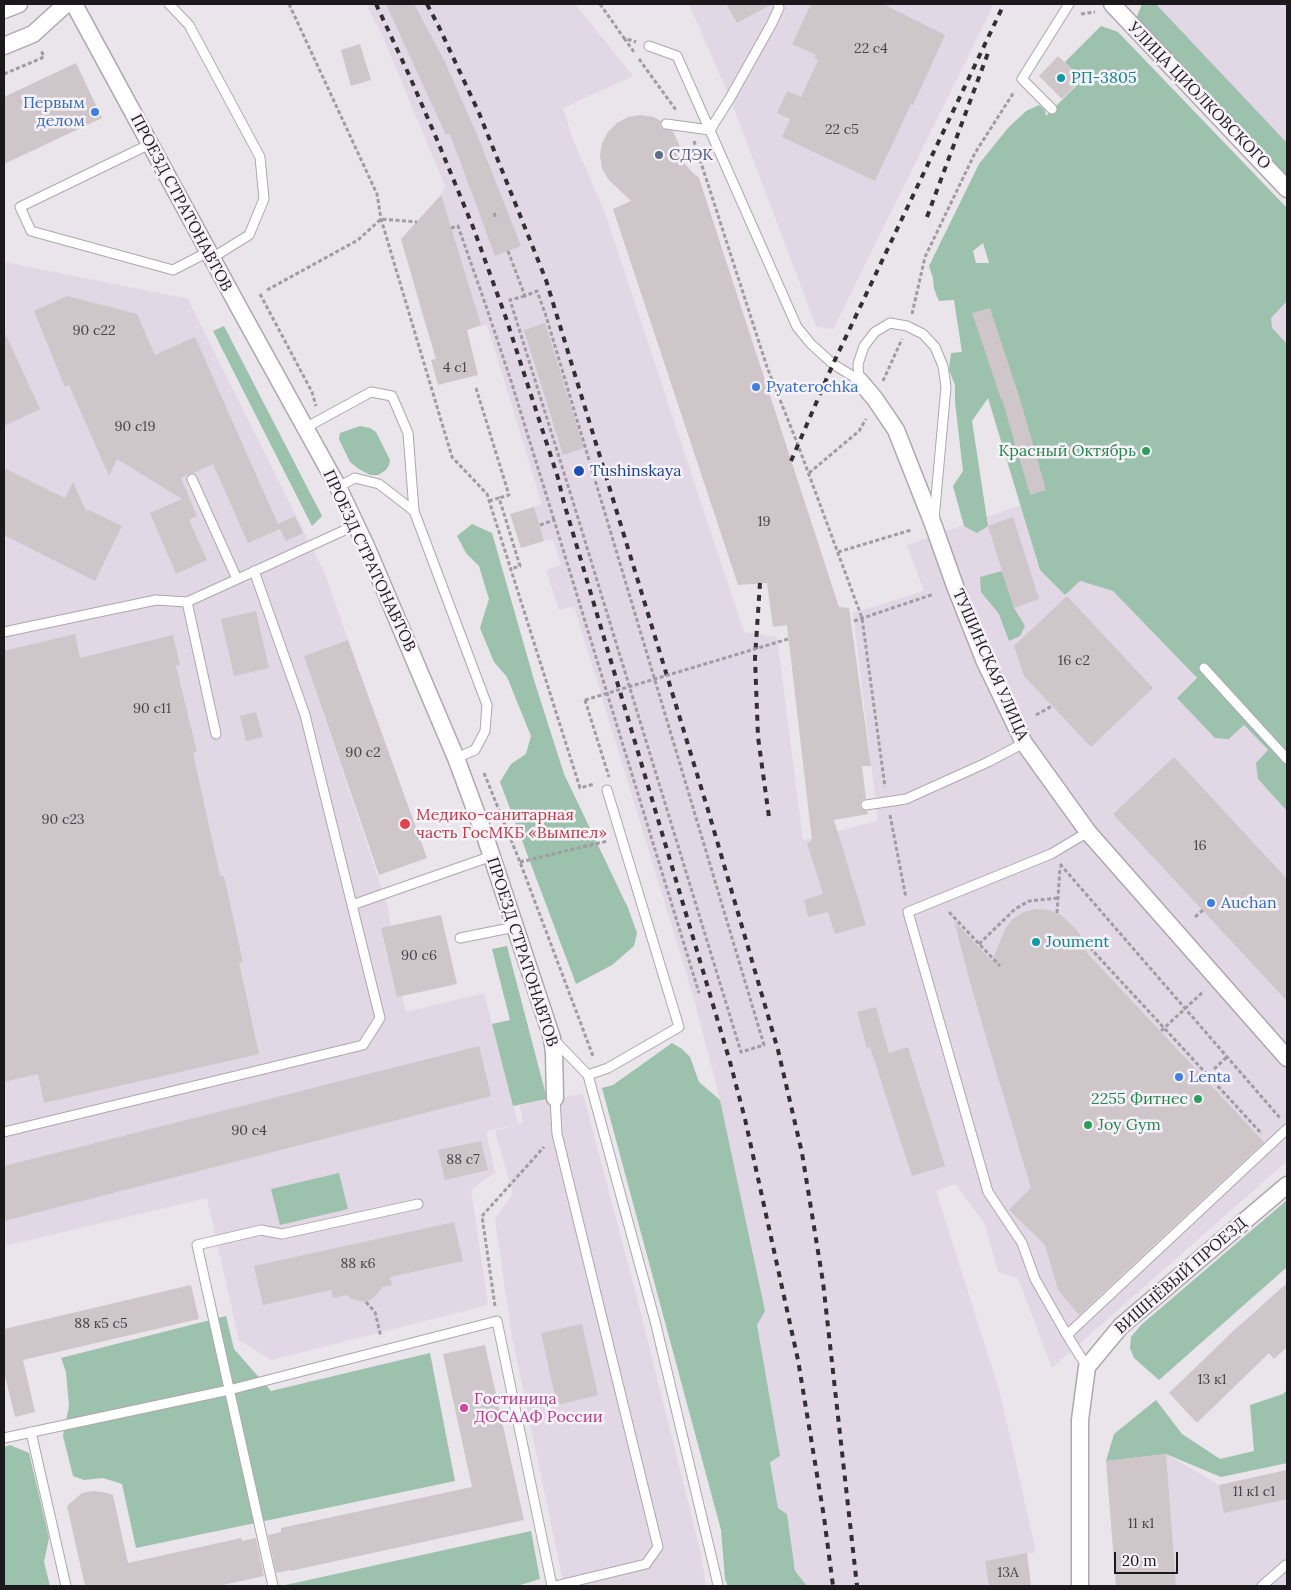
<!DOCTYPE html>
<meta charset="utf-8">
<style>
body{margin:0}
#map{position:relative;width:1291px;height:1590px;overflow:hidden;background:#eae4eb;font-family:Lora,serif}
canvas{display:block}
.frame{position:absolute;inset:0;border:5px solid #1b191c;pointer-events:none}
.scale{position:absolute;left:1114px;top:1552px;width:64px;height:22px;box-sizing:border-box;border:2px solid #1b191c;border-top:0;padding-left:6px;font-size:15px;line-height:18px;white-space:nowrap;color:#1b191c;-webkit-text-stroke:4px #f7f1f9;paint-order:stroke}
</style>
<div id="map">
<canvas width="1291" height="1590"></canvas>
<div class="frame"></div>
<div class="scale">20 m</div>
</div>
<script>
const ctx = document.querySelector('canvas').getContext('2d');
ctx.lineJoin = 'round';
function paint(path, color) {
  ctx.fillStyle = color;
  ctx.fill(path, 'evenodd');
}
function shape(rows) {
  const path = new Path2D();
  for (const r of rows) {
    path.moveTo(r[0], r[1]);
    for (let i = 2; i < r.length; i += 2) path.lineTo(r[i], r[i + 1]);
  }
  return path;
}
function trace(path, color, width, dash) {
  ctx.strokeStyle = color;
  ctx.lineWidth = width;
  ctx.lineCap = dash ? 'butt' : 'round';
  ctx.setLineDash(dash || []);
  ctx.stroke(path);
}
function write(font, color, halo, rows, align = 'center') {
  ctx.font = font + ' Lora,serif';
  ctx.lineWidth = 5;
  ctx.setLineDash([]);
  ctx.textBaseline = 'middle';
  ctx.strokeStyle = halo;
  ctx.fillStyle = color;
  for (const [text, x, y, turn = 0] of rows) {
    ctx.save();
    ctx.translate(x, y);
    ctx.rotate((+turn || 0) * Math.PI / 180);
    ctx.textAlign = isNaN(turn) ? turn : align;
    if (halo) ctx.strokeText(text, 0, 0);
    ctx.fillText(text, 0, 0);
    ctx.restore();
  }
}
paint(shape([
 [366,4,575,4,633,76,563,108,572,137,605,213,744,632,777,637,803,840,878,821,853,613,924,591,907,545,1021,505,1040,570,1113,591,1197,679,1230,739,1244,725,1268,751,1258,779,1287,811,1287,1161,1052,1368,1018,1278,998,1272,985,1224,955,1184,936,1191,1000,1393,1036,1552,1027,1553,985,1561,989,1586,807,1586,795,1571,787,1514,778,1508,770,1461,780,1456,757,1325,737,1184,720,1100,693,995,574,606,559,610,546,570,561,565,553,539,544,541,534,507,542,504,487,324,430,341,401,239,441,195,445,186,383,37],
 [689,4,994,4,833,329,816,326,730,98],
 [1156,4,1287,4,1287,143],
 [1287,260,1287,351,1243,303],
 [4,262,188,299,325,574,348,640,304,656,387,905,391,926,381,929,397,997,402,996,406,1012,484,993,518,1124,486,1131,495,1172,471,1190,488,1305,271,1360,239,1340,207,1198,4,1246],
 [583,1094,635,1290,700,1550,706,1586,564,1586,512,1337,495,1219,513,1194,495,1131,523,1123,520,1105,555,1098],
 [1166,1454,1219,1485,1287,1470,1287,1586,1116,1586,1106,1461]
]), '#e2d7e4');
paint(shape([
 [1142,4,1156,4,1287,143,1287,180,1135,21],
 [1101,26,1118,32,1287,208,1287,301,1271,318,1272,328,1287,344,1287,811,1258,779,1256,763,1268,750,1244,725,1229,739,1215,738,1177,698,1197,678,1113,591,1080,581,1065,595,1040,570,988,398,972,421,988,526,977,533,964,526,953,486,963,471,955,402,955,385,949,370,951,353,962,352,954,300,939,301,934,289,933,278,929,266,979,164,1008,128,1026,111,1039,105,1045,110,1046,116,1082,80,1065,62],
 [983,243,989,263,976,263,973,251],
 [224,326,322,516,312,526,213,331],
 [360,426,370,428,376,432,390,460,389,465,386,470,378,475,370,475,359,469,350,462,339,439,340,433],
 [472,524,492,533,534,680,564,774,628,908,637,933,634,946,612,965,576,984,500,782,511,764,526,754,531,736,507,677,494,662,480,628,489,599,479,566,466,553,457,536],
 [1002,571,1014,608,1025,626,1020,636,1009,641,999,614,981,592,980,577],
 [507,946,547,1099,513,1106,492,1024,510,1020,492,949],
 [672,1043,682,1049,690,1057,699,1082,720,1100,765,1311,757,1325,780,1456,770,1462,778,1508,787,1514,795,1571,807,1586,728,1586,725,1579,721,1530,602,1088,613,1085],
 [339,1173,348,1209,280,1225,271,1189],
 [1287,1200,1287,1267,1159,1380,1134,1358,1130,1348,1131,1337,1141,1325],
 [226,1316,234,1349,271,1391,430,1353,455,1481,136,1548,122,1484,103,1478,84,1480,73,1476,63,1436,69,1406,66,1372,61,1358],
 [1287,1390,1287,1463,1221,1477,1166,1454,1106,1461,1114,1434,1156,1400,1182,1434,1220,1459,1254,1451,1250,1405,1283,1394],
 [10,1445,29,1453,49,1538,44,1562,50,1586,4,1586,4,1447],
 [531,1531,540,1579,517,1586,281,1586]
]), '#9cc1ac');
paint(shape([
 [386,4,414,4,445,62,478,137,521,246,495,256,450,134,446,135],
 [726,4,772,4,737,23],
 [811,4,883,4,945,35,913,105,911,104,875,181,782,137,790,119,777,113,787,91,801,97,818,60,814,58,816,55,792,44],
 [360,44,371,80,351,86,341,50],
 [1058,56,1082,79,1062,99,1039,76],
 [76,63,102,118,4,164,4,97],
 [640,115,654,117,661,121,660,126,663,129,673,131,680,147,683,162,692,172,699,178,839,607,849,608,871,766,862,766,866,799,862,800,860,805,861,809,867,811,868,814,834,820,866,925,835,934,828,912,808,917,804,900,823,894,807,843,812,841,787,625,773,627,767,583,738,585,613,209,631,201,608,179,602,168,600,155,602,143,608,132,617,123,628,117],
 [441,195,481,325,467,330,478,375,438,385,431,360,436,359,401,239],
 [67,296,137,314,155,355,195,337,278,524,295,516,303,533,286,541,280,529,248,543,213,464,194,473,190,473,181,478,197,516,189,520,207,560,176,574,150,513,182,499,117,459,109,476,69,385,65,387,34,311],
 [990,308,1020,399,1046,490,1030,495,1002,399,1001,399,972,313],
 [545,323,584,448,563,455,524,330],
 [4,331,40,409,4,426],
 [4,468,65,498,73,482,86,511,89,510,122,526,95,581,4,535],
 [534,507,544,541,521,548,510,514],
 [1013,517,1039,599,1014,608,988,526],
 [1067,596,1153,688,1091,747,1024,676,1014,646],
 [256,611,269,668,234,676,221,619],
 [75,634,80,658,173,635,180,665,176,666,197,752,193,753,220,876,224,876,243,962,239,963,259,1054,44,1103,38,1074,4,1082,4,651],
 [348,640,427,858,379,875,304,656],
 [256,712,263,737,246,741,240,716],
 [1174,757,1287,879,1287,1001,1113,814],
 [1036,909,1049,910,1061,915,1071,924,1079,933,1087,953,1264,1142,1079,1315,1058,1290,1045,1245,1009,1210,1031,1188,973,993,954,921,992,961,1005,929,1013,919,1024,912],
 [441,915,457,984,397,997,381,928],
 [876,1007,889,1053,908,1047,945,1166,912,1176,870,1047,867,1048,857,1012],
 [479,1046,491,1096,4,1221,4,1166],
 [481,1141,488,1170,445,1180,438,1150],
 [454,1222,463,1261,390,1277,392,1285,382,1287,378,1293,372,1299,366,1302,358,1301,352,1299,347,1295,333,1298,331,1290,263,1305,254,1266],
 [1287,1283,1287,1347,1274,1359,1269,1353,1197,1423,1169,1393,1230,1334],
 [191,1285,199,1319,23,1360,35,1412,15,1417,4,1372,4,1329],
 [582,1324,598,1395,557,1405,541,1333],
 [485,1345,524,1520,290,1571,290,1570,276,1573,268,1535,281,1532,281,1528,472,1487,443,1354],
 [1166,1454,1176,1586,1116,1586,1106,1461],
 [1287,1470,1287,1499,1224,1513,1219,1485],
 [93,1491,103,1492,113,1495,128,1563,241,1538,242,1541,256,1538,264,1576,218,1586,85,1586,67,1506,82,1493],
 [1027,1553,1031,1586,989,1586,985,1561]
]), '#cfc6ca');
const lane = shape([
 [169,4,189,25,260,157,264,199,249,235,212,258],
 [649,46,677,56,797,327,811,344,833,364,859,380],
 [1052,109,1022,79,1069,4],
 [666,124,710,130,730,98,771,25,779,8,778,4],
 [150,144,20,207,31,231,173,270,208,252],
 [859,380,858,364,864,346,875,332,890,323,907,326,923,334,935,347,943,366,946,387,934,519],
 [305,428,371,392,392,396,408,433,414,511,487,705,485,731,475,750,456,758],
 [192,479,237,579],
 [338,487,355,478,379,484,414,511],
 [4,632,156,600,187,602],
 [1204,668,1287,759],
 [216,734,187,602,356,525],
 [866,805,906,799,988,762,1024,743],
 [352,905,492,856],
 [460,938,515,927],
 [554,1040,588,1075,655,1321,716,1576,718,1586],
 [588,1075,608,1068,679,1027,607,790],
 [555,1098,557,1134,658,1547,646,1564,555,1586],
 [4,1132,363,1045,380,1018,305,715,254,571],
 [1067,1335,1287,1129],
 [1087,1367,1067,1335,1035,1279,1022,1243,988,1192,908,912,1051,854,1088,832],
 [31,1432,66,1586],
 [4,1438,229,1390,497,1321,552,1586],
 [273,1586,197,1245,261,1230,282,1234,418,1204],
 [1262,1586,1286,1565]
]);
const street = shape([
 [74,4,238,306,338,487,366,546,456,758,486,839,552,1038,554,1053,555,1098],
 [1112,4,1287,189],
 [4,10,19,4],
 [4,46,33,34,66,4],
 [859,380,875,399,896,430,933,524,955,586,985,662,1024,743,1088,832,1287,1058],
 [1080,1586,1080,1420,1087,1367,1121,1326,1287,1185]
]);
trace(lane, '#ada7ae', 11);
trace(street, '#ada7ae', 19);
trace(shape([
 [289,4,377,194,381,219,452,457,487,494,580,788,594,784],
 [600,4,624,38,636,42],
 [1081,14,1095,12],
 [624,38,634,52],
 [639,59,676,110],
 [4,74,44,57,41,50],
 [694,141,767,367,798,445,862,618,885,787],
 [494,213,496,219],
 [451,228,458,226,486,306,512,384,554,520],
 [508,251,525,296,537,291,546,316,764,1045,741,1052,574,505,510,300,525,296],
 [267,290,358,240,381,219,417,222],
 [260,294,312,392,316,406],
 [912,314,925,257,975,153,1014,92],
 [883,381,902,339],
 [476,388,509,495,499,498],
 [809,473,859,431,866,419],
 [489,501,499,498,501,504,520,566,510,569],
 [540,525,554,520,699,993],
 [838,552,911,530],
 [854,621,934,594],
 [778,642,788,639],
 [585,700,609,777],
 [1036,715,1052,706],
 [484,773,520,862,593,1056],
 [890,815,906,898],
 [520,862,607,841],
 [1060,864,1280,1118],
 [949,912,1000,966],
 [1057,913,1060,867],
 [1195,917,1203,910],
 [1081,938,1262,1134],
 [979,944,1015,909,1029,901,1058,898],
 [1161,1031,1204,991],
 [1214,1069,1227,1057],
 [366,1302,375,1312,381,1337],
 [495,1306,482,1216,544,1147]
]), '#a09ca1', 3, [4, 2.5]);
trace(lane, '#fff', 9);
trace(street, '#fff', 16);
trace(shape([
 [376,4,410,77,438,142,473,227,506,318,558,478,564,503,730,1062,745,1119,798,1360,824,1517,833,1586],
 [427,4,439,27,479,113,546,280,708,810,778,1050,802,1153,823,1282,857,1586],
 [927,217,988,53],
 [791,461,833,364,1004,4],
 [760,583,755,658,758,737,769,817]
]), '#333034', 4, [6, 6]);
trace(shape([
 [585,700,778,642]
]), '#a09ca1', 3, [4, 2.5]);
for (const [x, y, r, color] of [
 [1061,78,5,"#0f9aa8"],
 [95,112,5,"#3f7fe0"],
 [659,155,5,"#5c6f8a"],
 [756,387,5,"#3f7fe0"],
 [1146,451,5,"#2e9e5b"],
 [579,471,6,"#1a4fb4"],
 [405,824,6,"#e0444e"],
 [1211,903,5,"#3f7fe0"],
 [1036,942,5,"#0f9aa8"],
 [1179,1077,5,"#3f7fe0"],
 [1198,1099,5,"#2e9e5b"],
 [1088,1125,5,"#2e9e5b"],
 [464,1408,5,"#d1479c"]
]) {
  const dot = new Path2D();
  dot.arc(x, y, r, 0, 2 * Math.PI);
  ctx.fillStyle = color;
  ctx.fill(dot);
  trace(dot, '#f7f1f9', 2);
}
write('14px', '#484448', null, [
 ["22 с4",871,49],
 ["22 с5",842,130],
 ["90 с22",94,331],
 ["4 с1",455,368],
 ["90 с19",135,427],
 ["19",764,522],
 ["16 с2",1074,661],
 ["90 с11",152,709],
 ["90 с2",363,753],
 ["90 с23",63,820],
 ["16",1200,846],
 ["90 с6",419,956],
 ["90 с4",249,1131],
 ["88 с7",463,1160],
 ["88 к6",358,1264],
 ["88 к5 с5",101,1324],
 ["13 к1",1212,1380],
 ["11 к1 с1",1254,1492],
 ["11 к1",1141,1524],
 ["13А",1008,1573]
]);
write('16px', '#0d838f', '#f7f1f9', [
 ["РП-3805",1071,78],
 ["Joument",1046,942]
], 'left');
write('16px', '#1b191c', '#f7f1f9', [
 ["УЛИЦА ЦИОЛКОВСКОГО",1199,96,46],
 ["ПРОЕЗД СТРАТОНАВТОВ",181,203,62],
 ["ПРОЕЗД СТРАТОНАВТОВ",369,561,65],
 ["ТУШИНСКАЯ УЛИЦА",990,665,66],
 ["ПРОЕЗД СТРАТОНАВТОВ",522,952,72],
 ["ВИШНЁВЫЙ ПРОЕЗД",1181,1276,-41]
]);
write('16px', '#366cbe', '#f7f1f9', [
 ["Первым",85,103,"right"],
 ["делом",85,121,"right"],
 ["Pyaterochka",766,387],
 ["Auchan",1221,903],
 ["Lenta",1189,1077]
], 'left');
write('16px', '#4e5e75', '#f7f1f9', [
 ["СДЭК",669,155]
], 'left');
write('16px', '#27864d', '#f7f1f9', [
 ["Красный Октябрь",1136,451],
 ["2255 Фитнес",1188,1099],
 ["Joy Gym",1098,1125,"left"]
], 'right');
write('16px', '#164399', '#f7f1f9', [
 ["Tushinskaya",590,471]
], 'left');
write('16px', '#be3a42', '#f7f1f9', [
 ["Медико-санитарная",416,815],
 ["часть ГосМКБ «Вымпел»",416,833]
], 'left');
write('16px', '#b23c85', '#f7f1f9', [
 ["Гостиница",474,1399],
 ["ДОСААФ России",474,1417]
], 'left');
</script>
